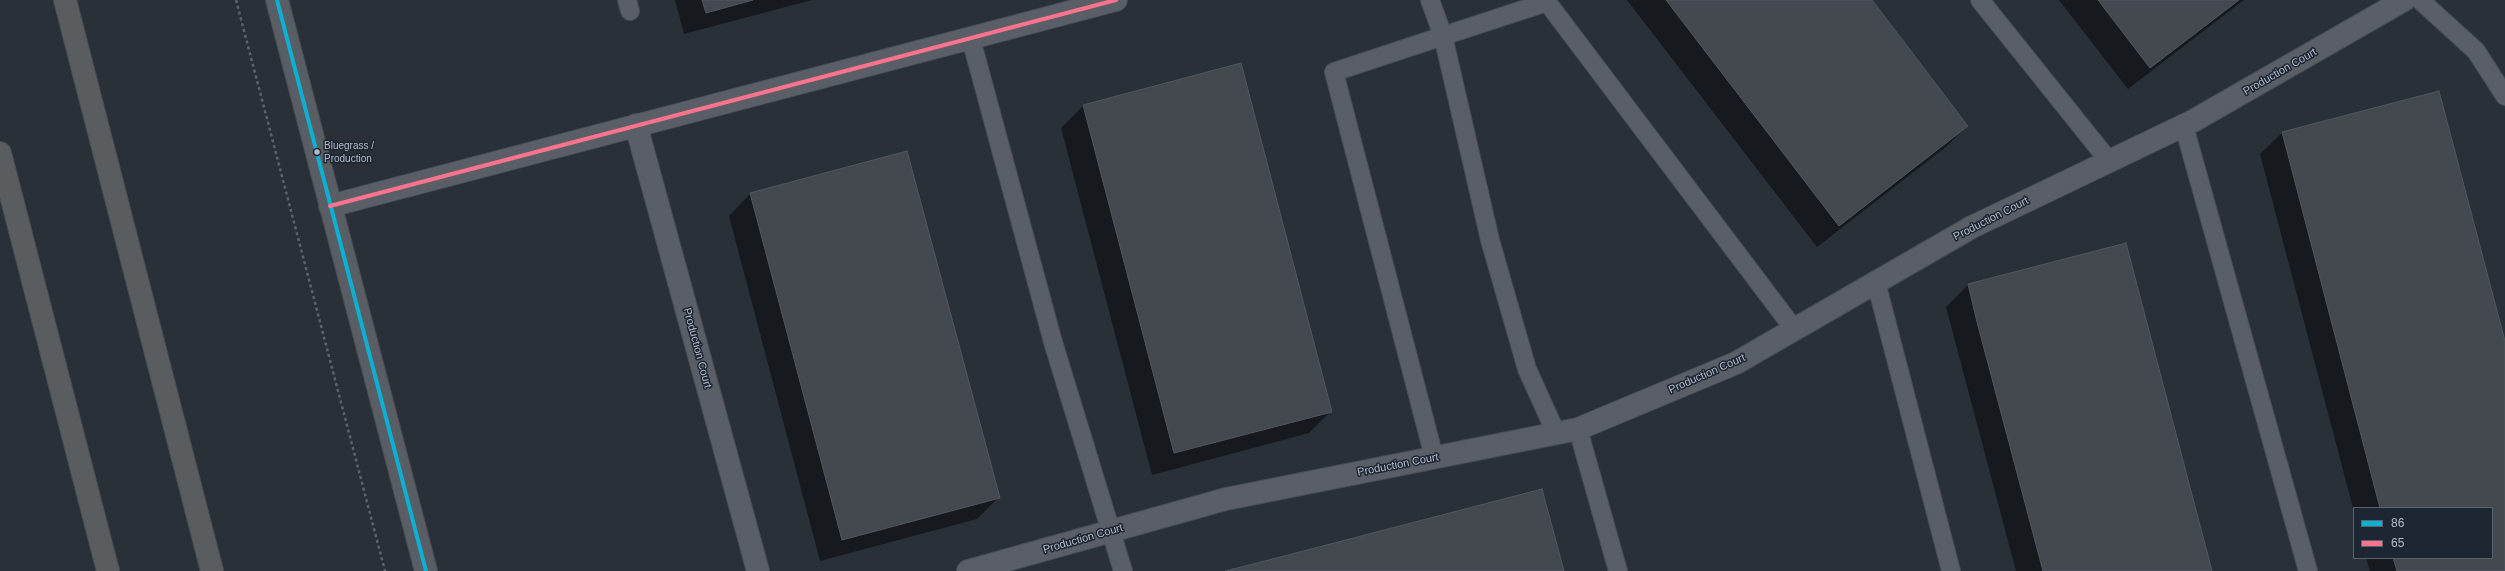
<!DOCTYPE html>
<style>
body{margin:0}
#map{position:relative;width:2505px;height:571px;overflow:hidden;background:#2a3038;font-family:Helvetica,sans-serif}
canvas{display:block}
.legend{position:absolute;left:2353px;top:507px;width:140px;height:52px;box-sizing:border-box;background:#1d2633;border:1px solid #59626f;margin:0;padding:5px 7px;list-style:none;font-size:12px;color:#b4bcc9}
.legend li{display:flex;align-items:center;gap:8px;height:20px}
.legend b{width:20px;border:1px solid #59626f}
</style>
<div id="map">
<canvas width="2505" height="571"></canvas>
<ul class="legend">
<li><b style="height:5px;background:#0dafd3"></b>86</li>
<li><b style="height:5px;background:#fc738d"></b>65</li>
</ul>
</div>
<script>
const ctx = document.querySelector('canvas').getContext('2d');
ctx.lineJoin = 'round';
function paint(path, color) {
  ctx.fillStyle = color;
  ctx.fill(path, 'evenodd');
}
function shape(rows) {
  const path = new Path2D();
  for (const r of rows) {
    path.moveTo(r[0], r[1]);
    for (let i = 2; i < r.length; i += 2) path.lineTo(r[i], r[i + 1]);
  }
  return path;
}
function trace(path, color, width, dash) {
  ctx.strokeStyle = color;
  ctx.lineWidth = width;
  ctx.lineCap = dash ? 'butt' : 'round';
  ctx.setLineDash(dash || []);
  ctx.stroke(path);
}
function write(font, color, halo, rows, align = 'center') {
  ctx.font = font + ' Helvetica,sans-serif';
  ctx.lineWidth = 3;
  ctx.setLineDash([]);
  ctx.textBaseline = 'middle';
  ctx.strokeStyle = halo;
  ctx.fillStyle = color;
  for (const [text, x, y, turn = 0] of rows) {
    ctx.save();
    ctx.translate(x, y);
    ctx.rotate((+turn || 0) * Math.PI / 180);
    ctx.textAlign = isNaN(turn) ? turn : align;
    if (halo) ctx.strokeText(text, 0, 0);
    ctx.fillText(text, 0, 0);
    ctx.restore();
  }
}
paint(shape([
 [675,0,812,0,684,34],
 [1627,0,1871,0,1968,125,1946,147,1817,247],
 [2059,0,2244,0,2128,89],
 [1240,65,1331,411,1309,433,1152,475,1061,128,1083,106],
 [2282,133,2505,344,2505,571,2370,571,2366,558,2492,558,2492,508,2354,508,2354,512,2260,154],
 [750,194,999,497,977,519,820,561,729,216],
 [2125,244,2211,571,2016,571,1946,307,1968,285]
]), '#0007');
const building = shape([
 [702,0,753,0,706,13,702,0],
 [1666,0,1872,0,1968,126,1839,226,1666,0],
 [2098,0,2239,0,2150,68,2098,0],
 [1241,63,1332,412,1174,453,1083,105,1241,63],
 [2439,91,2505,341,2505,571,2397,571,2393,558,2492,558,2492,508,2380,508,2282,132,2439,91],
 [907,151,1000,498,842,540,750,193,907,151],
 [2126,243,2132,266,2212,571,2043,571,1977,322,1968,284,2126,243],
 [1542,489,1564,571,1225,571,1261,562,1542,489]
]);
paint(building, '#444950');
trace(building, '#52575f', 1);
const lane = shape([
 [627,0,630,11],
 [1430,0,1443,36,1334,72,1434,457],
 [1980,0,2109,161],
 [2420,0,2476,51,2505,96],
 [971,39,1053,342,1123,571],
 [2184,126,2308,571],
 [1876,282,1951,571],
 [1578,429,1618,571],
 [1556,433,1527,369,1490,240,1443,36,1547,2,1794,329]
]);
const street = shape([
 [636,125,758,571],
 [330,206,1116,0],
 [968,571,1226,499,1578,429,1736,363,1972,227,2193,121,2404,0]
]);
const secondary = shape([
 [277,0,426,571]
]);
const highway = shape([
 [65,0,212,571],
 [0,153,108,571]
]);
trace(lane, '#484c53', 20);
trace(street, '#484c53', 24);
trace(secondary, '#484c53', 24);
trace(highway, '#474c53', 24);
trace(shape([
 [236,0,385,571]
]), '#5d636a', 2.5, [3, 3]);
trace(lane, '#5a5e66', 18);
trace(street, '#5a5e66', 22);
trace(secondary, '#595d64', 22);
trace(highway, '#5a5d60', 22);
trace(shape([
 [277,0,426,571]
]), '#0dafd3', 4);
trace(shape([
 [330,206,1116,0]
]), '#fc738d', 4);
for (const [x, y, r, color] of [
 [317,152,3.5,"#b4bcc9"]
]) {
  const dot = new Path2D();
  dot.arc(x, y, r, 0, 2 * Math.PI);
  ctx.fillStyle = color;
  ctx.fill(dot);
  trace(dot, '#1d2633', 1.5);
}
write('10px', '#b4bcc9', '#1d2633', [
 ["Bluegrass /",324,146],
 ["Production",324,159]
], 'left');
write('11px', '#b4bcc9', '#1d2633', [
 ["Production Court",2280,72,-30],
 ["Production Court",1991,219,-27],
 ["Production Court",697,348,75],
 ["Production Court",1707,374,-24],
 ["Production Court",1398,465,-11],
 ["Production Court",1083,539,-16]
]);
</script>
